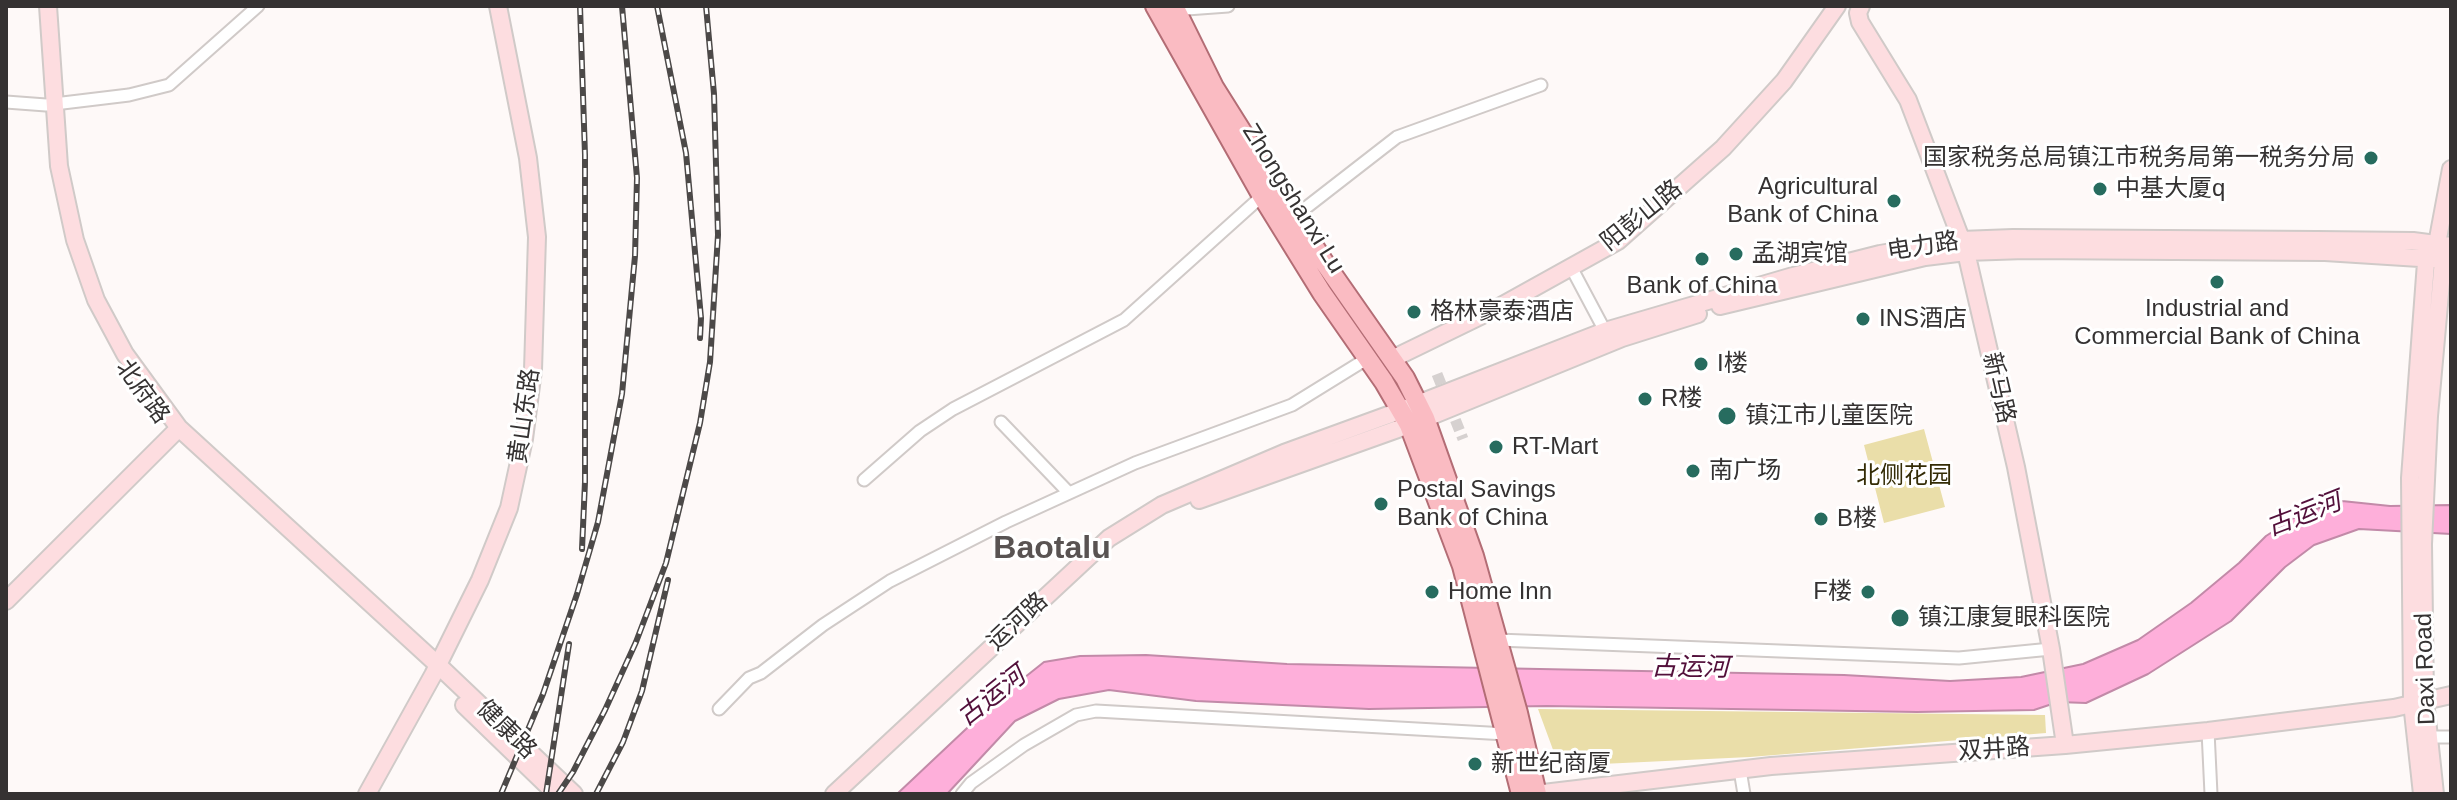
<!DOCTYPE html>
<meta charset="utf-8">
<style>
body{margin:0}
#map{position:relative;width:2457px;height:800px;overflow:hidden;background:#fef9f8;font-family:Helvetica,sans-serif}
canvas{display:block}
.frame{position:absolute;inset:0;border:8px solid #353232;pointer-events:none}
</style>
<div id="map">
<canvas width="2457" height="800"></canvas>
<div class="frame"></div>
</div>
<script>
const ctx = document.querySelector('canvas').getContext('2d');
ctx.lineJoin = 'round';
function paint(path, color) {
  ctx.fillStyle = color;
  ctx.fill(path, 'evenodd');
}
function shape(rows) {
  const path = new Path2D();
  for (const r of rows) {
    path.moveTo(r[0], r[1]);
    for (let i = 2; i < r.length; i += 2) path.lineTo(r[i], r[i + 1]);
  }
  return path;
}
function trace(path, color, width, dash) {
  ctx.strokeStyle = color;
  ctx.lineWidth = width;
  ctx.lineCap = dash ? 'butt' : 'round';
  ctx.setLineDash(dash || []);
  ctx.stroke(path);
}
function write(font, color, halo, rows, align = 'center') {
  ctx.font = font + ' Helvetica,"Noto Sans SC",sans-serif';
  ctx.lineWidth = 6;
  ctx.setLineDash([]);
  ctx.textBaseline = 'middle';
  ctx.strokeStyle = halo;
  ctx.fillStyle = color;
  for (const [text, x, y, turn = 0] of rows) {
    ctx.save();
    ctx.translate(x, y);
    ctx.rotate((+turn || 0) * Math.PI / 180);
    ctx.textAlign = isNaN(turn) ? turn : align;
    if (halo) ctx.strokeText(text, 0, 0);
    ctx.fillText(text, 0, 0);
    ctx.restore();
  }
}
paint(shape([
 [1924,429,1945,507,1884,523,1864,445],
 [1538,709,2045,715,2046,733,1750,757,1559,766]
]), '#eadea9');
const water = shape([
 [2342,501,2390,506,2451,505,2451,534,2359,529,2314,545,2285,567,2231,621,2148,674,2086,703,2058,702,2034,710,1917,712,1547,706,1369,709,1196,701,1109,690,1059,699,1015,721,947,794,897,794,1000,697,1044,662,1080,656,1146,655,1287,664,1844,675,1950,681,2021,677,2083,664,2138,640,2191,603,2239,563,2266,536,2300,514,2342,501]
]);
paint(water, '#feafda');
trace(water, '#c28aa8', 2);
trace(shape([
 [1437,374,1463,439]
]), '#d6d1d0', 11, [11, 5.5]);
const street = shape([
 [1173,10,1228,6],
 [6,102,46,105,129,95,169,85,258,6],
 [1294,217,1397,137,1541,85],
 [1571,267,1605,331],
 [1001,422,1069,493],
 [864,480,920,431,953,409,1124,320,1262,196],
 [1498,640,1959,658,2051,649],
 [719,709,749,678,761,673,823,625,890,581,1006,522,1135,463,1292,405,1368,358],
 [2208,731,2211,794],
 [2429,737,2451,737],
 [1740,770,1744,794],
 [962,794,971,783,1024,745,1076,715,1096,711,1506,734]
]);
const secondary = shape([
 [48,6,59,166,75,240,96,300,125,354,179,428,438,665,574,794],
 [1861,6,1858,13,1860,22,1908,100,1966,252,2016,467,2051,649,2065,745],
 [2437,244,2451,169],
 [1720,306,1925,257,1966,252,2025,250,2325,252,2451,260],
 [1392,359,1501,306,1618,241,1723,148,1784,81,1837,6],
 [1199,500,1409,425,1622,338,1698,314],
 [6,601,179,428],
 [464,705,556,794],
 [367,794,433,675,480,580,509,508,524,439,533,370,537,237,528,158,498,6],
 [834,794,1109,538,1162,505,1284,453,1402,410,1605,331,1793,276,1880,254,1961,240,2013,238,2317,240,2413,241,2451,246],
 [1535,794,1771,766,2065,745,2208,731,2394,708,2451,695],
 [2422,794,2412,703,2410,478,2427,249],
 [2435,794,2425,700,2423,544,2429,416,2444,249]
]);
const primary = shape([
 [1155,6,1262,196,1322,293,1384,382,1409,425,1462,566,1521,794],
 [1174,6,1214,87,1324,262,1405,378,1425,418,1474,556,1518,713,1537,794]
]);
trace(street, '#d0cac8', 15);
trace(secondary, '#d0cac8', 20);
trace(primary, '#b36d75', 22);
trace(street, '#fff', 11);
trace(secondary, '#fddde0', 16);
trace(primary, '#fabbc2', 18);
const rail = shape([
 [580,6,585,155,585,482,582,549],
 [657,6,686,153,701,318,700,338],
 [501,794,543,694,577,594,598,522,622,394,635,256,637,178,622,6],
 [546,794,569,644],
 [558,794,573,772,605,710,636,642,666,563,700,423,710,362,718,235,714,94,706,6],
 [596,794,623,742,642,691,668,580]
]);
trace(rail, '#4c4948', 6);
trace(rail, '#fff', 3, [9]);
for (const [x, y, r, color] of [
 [2371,158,8,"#276c5f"],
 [2100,189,8,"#276c5f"],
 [1894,201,8,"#276c5f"],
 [1736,254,8,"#276c5f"],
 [1702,259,8,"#276c5f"],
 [2217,282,8,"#276c5f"],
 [1414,312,8,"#276c5f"],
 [1863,319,8,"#276c5f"],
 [1701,364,8,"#276c5f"],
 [1645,399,8,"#276c5f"],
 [1727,416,10,"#276c5f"],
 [1496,447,8,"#276c5f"],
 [1693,471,8,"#276c5f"],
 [1381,504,8,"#276c5f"],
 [1821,519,8,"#276c5f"],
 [1432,592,8,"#276c5f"],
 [1868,592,8,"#276c5f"],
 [1900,618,10,"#276c5f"],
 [1475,764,8,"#276c5f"]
]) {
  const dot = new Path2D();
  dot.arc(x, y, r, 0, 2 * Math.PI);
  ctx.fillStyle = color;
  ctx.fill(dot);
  trace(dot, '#fff', 3);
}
write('24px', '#353232', '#fff', [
 ["国家税务总局镇江市税务局第一税务分局",2355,158,"right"],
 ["Agricultural",1878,187,"right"],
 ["Bank of China",1878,215,"right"],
 ["中基大厦q",2116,189],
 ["孟湖宾馆",1752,254],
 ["Bank of China",1702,286,"center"],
 ["Industrial and",2217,309,"center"],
 ["Commercial Bank of China",2217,337,"center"],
 ["格林豪泰酒店",1430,312],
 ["INS酒店",1879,319],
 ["I楼",1717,364],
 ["R楼",1661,399],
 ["镇江市儿童医院",1745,416],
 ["RT-Mart",1512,447],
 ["南广场",1709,471],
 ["Postal Savings",1397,490],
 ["Bank of China",1397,518],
 ["B楼",1837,519],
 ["Home Inn",1448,592],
 ["F楼",1852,592,"right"],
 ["镇江康复眼科医院",1918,618],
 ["新世纪商厦",1491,764]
], 'left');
write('24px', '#353232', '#fff', [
 ["Zhongshanxi Lu",1293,199,58],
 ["阳彭山路",1642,216,-39],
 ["电力路",1923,247,-9],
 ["新马路",1998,388,77],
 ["北府路",142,392,54],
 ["黄山东路",525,416,-82],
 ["运河路",1018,622,-43],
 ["Daxi Road",2426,669,-92],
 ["健康路",506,730,44],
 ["双井路",1994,750,-4]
]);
write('24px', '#342c06', '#fff', [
 ["北侧花园",1904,476]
]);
write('italic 26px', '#53103b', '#fff', [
 ["古运河",2304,515,-21],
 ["古运河",1690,668,1],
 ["古运河",992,697,-38]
]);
write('bold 32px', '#595352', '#fff', [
 ["Baotalu",1052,549]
]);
</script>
